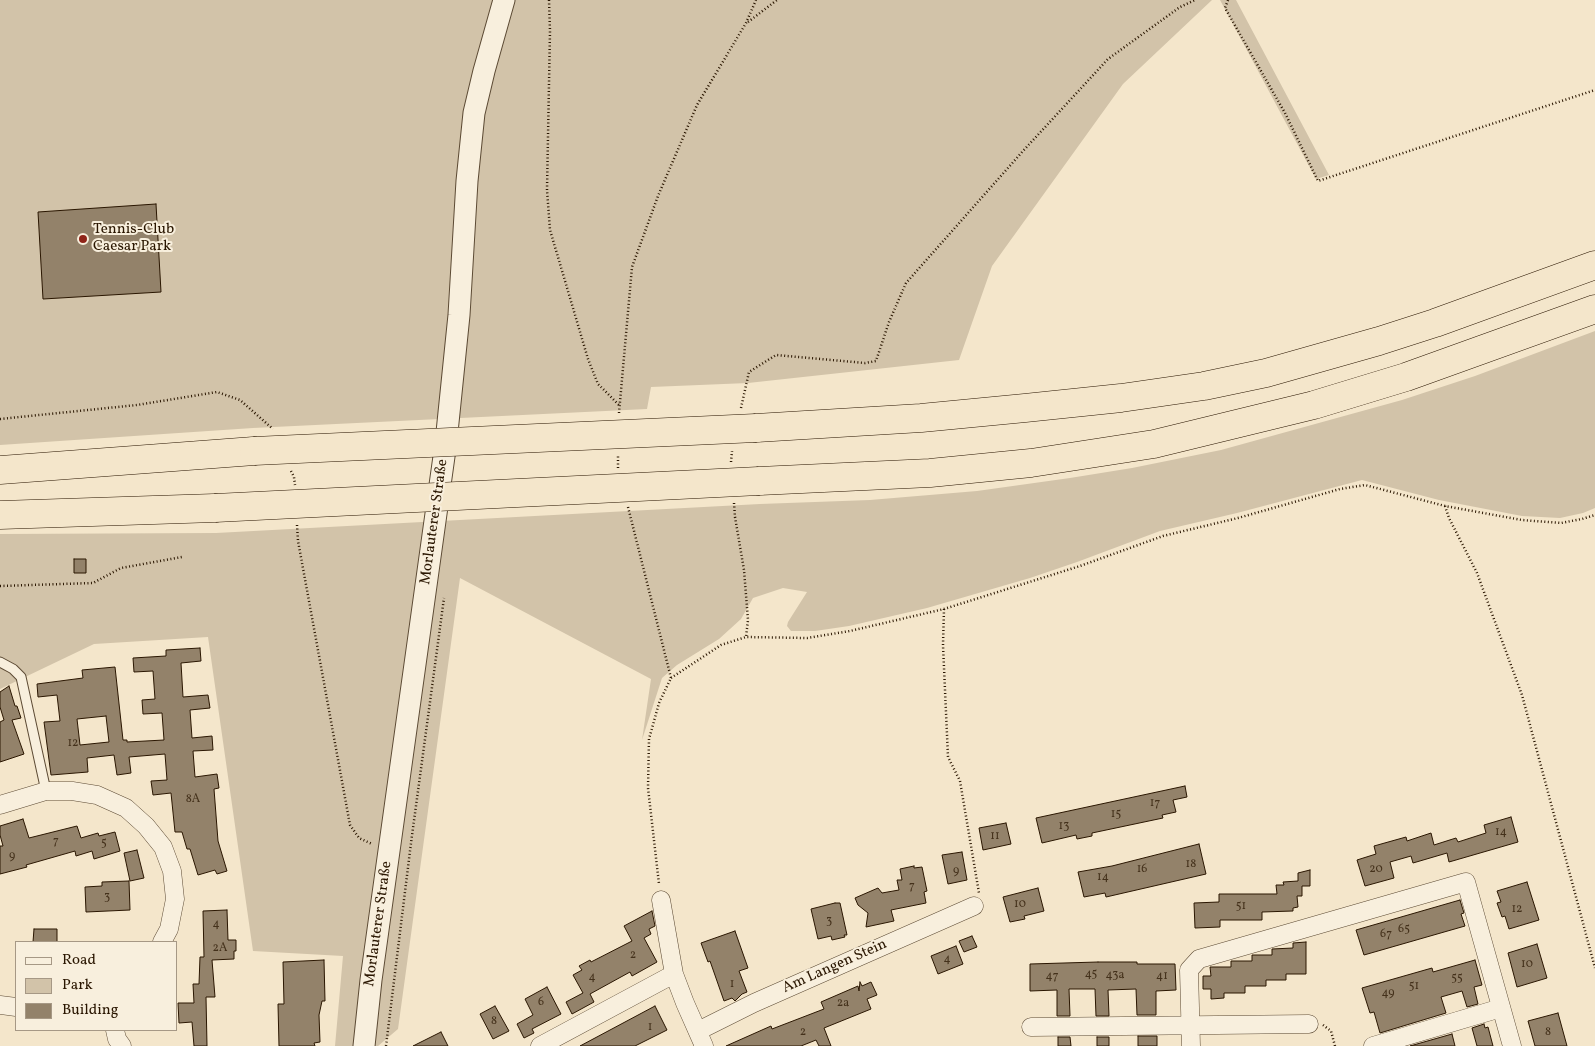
<!DOCTYPE html>
<meta charset="utf-8">
<style>
body{margin:0}
#map{position:relative;width:1595px;height:1046px;overflow:hidden;background:#f4e6cb;font-family:Vollkorn,serif}
canvas{display:block}
.legend{position:absolute;left:15px;top:941px;width:162px;height:90px;box-sizing:border-box;background:#f8efdd;border:1px solid #a69885;margin:0;padding:6px 9px;list-style:none;font-size:15px;color:#2a1601}
.legend li{display:flex;align-items:center;gap:10px;height:25px}
.legend b{width:25px;border:1px solid #a69885}
</style>
<div id="map">
<canvas width="1595" height="1046"></canvas>
<ul class="legend">
<li><b style="height:6px;background:#f8efdd"></b>Road</li>
<li><b style="height:14px;background:#d2c3a9"></b>Park</li>
<li><b style="height:14px;background:#93826a"></b>Building</li>
</ul>
</div>
<script>
const ctx = document.querySelector('canvas').getContext('2d');
ctx.lineJoin = 'round';
function paint(path, color) {
  ctx.fillStyle = color;
  ctx.fill(path, 'evenodd');
}
function shape(rows) {
  const path = new Path2D();
  for (const r of rows) {
    path.moveTo(r[0], r[1]);
    for (let i = 2; i < r.length; i += 2) path.lineTo(r[i], r[i + 1]);
  }
  return path;
}
function trace(path, color, width, dash) {
  ctx.strokeStyle = color;
  ctx.lineWidth = width;
  ctx.lineCap = dash ? 'butt' : 'round';
  ctx.setLineDash(dash || []);
  ctx.stroke(path);
}
function write(font, color, halo, rows, align = 'center') {
  ctx.font = font + ' Vollkorn,serif';
  ctx.lineWidth = 4;
  ctx.setLineDash([]);
  ctx.textBaseline = 'middle';
  ctx.strokeStyle = halo;
  ctx.fillStyle = color;
  for (const [text, x, y, turn = 0] of rows) {
    ctx.save();
    ctx.translate(x, y);
    ctx.rotate((+turn || 0) * Math.PI / 180);
    ctx.textAlign = isNaN(turn) ? turn : align;
    if (halo) ctx.strokeText(text, 0, 0);
    ctx.fillText(text, 0, 0);
    ctx.restore();
  }
}
paint(shape([
 [0,0,1212,0,1123,84,992,266,959,360,748,383,651,387,647,409,253,428,0,445],
 [1220,0,1236,0,1329,175,1316,179],
 [1595,331,1595,508,1583,513,1560,518,1522,516,1439,500,1362,480,1237,513,1160,531,1077,562,1030,578,927,608,849,626,815,631,791,631,787,626,788,622,807,592,783,588,753,598,741,619,719,639,677,665,662,678,642,740,651,679,460,578,398,1029,378,1046,335,1046,343,956,253,951,208,637,94,644,0,689,0,534,216,533,760,504,870,500,977,491,1070,478,1132,468,1221,450,1402,400,1475,376]
]), '#d2c3a9');
const building = shape([
 [156,204,161,292,43,299,38,212,156,204],
 [74,559,86,559,86,573,74,573,74,559],
 [200,648,201,661,181,663,183,697,208,695,210,708,190,710,192,738,212,736,213,750,193,751,195,777,217,774,219,788,214,789,218,841,227,871,217,874,215,870,198,875,190,849,187,849,182,832,175,832,171,793,153,795,151,781,167,780,165,754,129,757,131,773,117,775,114,755,87,758,88,772,51,775,44,722,60,721,57,695,38,697,37,684,83,678,82,670,115,667,123,740,127,740,127,742,164,740,162,713,143,714,142,700,155,699,153,671,134,672,133,658,166,656,166,650,200,648],
 [106,716,109,742,80,745,77,719,106,716],
 [9,686,15,706,17,706,21,718,12,720,24,754,0,762,0,722,4,720,0,707,0,692,9,686],
 [1185,786,1187,797,1173,800,1176,812,1162,815,1163,818,1092,833,1092,836,1077,839,1076,835,1042,843,1036,818,1185,786],
 [1511,817,1518,842,1449,862,1447,853,1413,863,1411,856,1390,862,1394,878,1365,886,1357,860,1376,854,1374,846,1406,837,1407,841,1431,833,1434,845,1456,838,1458,842,1486,833,1484,825,1511,817],
 [23,819,29,838,77,826,81,838,98,833,99,836,115,832,120,851,94,859,92,851,76,856,75,851,26,865,27,867,0,874,0,846,3,846,0,835,0,826,23,819],
 [1006,823,1011,844,983,850,979,828,1006,823],
 [1199,844,1206,874,1106,897,1105,893,1084,897,1078,872,1112,866,1199,844],
 [137,850,144,878,130,881,124,853,137,850],
 [962,852,967,880,948,884,942,855,962,852],
 [914,866,914,868,922,867,927,891,924,892,926,903,891,910,894,921,866,927,868,913,858,905,855,898,878,888,882,893,899,890,897,880,902,880,900,869,914,866],
 [1310,870,1310,886,1302,886,1302,896,1297,896,1298,907,1293,908,1293,911,1262,912,1262,920,1220,920,1220,927,1195,928,1194,903,1219,902,1219,894,1277,894,1276,885,1284,885,1283,882,1298,881,1298,873,1310,870],
 [129,881,130,910,86,912,85,887,102,886,102,882,129,881],
 [1527,882,1539,920,1509,929,1505,916,1502,917,1497,903,1501,902,1497,891,1527,882],
 [1038,888,1044,911,1024,916,1025,919,1010,922,1003,897,1038,888],
 [1460,900,1464,913,1461,914,1465,926,1364,955,1356,930,1460,900],
 [835,903,840,903,847,935,844,935,845,937,832,940,831,936,818,939,811,909,835,903],
 [227,910,228,940,236,940,236,951,234,951,234,959,212,960,215,997,206,997,207,1046,194,1046,192,1022,179,1023,178,1003,194,1003,193,984,199,984,200,957,204,957,203,911,227,910],
 [652,911,655,926,649,929,651,934,644,938,657,962,632,976,630,972,590,994,594,1002,572,1014,566,1002,583,993,573,975,582,970,579,966,590,960,591,962,632,941,624,926,652,911],
 [34,929,57,929,57,942,33,942,34,929],
 [735,931,748,968,739,971,747,992,742,994,735,1001,732,998,724,1001,710,961,708,962,701,943,735,931],
 [972,936,977,947,964,952,959,941,972,936],
 [1306,942,1306,974,1286,974,1286,980,1266,980,1266,986,1245,986,1245,993,1224,993,1224,998,1211,999,1211,989,1203,989,1203,976,1211,976,1210,967,1231,967,1231,961,1252,961,1252,955,1272,955,1272,949,1293,948,1293,943,1306,942],
 [1537,944,1547,978,1517,987,1508,953,1537,944],
 [956,946,963,964,938,974,931,956,956,946],
 [324,960,325,1001,322,1001,319,1015,320,1042,314,1043,315,1046,279,1046,278,1004,284,1004,283,962,324,960],
 [1475,960,1482,985,1474,987,1478,1004,1467,1007,1462,991,1441,997,1446,1013,1380,1033,1374,1012,1370,1013,1362,988,1432,968,1433,972,1475,960],
 [1098,962,1137,962,1137,964,1175,964,1176,990,1156,991,1156,1015,1137,1015,1136,989,1108,990,1109,1016,1096,1016,1095,989,1069,989,1070,1016,1057,1016,1057,990,1030,991,1030,964,1098,962],
 [860,982,862,986,871,982,877,995,867,999,871,1009,824,1028,831,1046,819,1046,816,1040,801,1046,726,1046,771,1026,772,1029,824,1009,821,1002,858,986,859,991,860,982],
 [547,987,561,1014,532,1029,534,1033,524,1038,517,1024,533,1015,525,999,547,987],
 [495,1006,509,1031,493,1039,480,1014,495,1006],
 [655,1006,667,1030,635,1046,580,1046,655,1006],
 [1558,1013,1567,1046,1535,1046,1528,1021,1558,1013],
 [1484,1024,1485,1028,1488,1027,1493,1046,1477,1046,1472,1028,1484,1024],
 [441,1032,448,1046,413,1046,441,1032],
 [1452,1034,1455,1046,1410,1046,1452,1034],
 [1138,1036,1157,1036,1157,1046,1138,1046,1138,1036],
 [1058,1037,1070,1037,1071,1046,1058,1046,1058,1037],
 [1097,1037,1109,1037,1109,1046,1097,1046,1097,1037]
]);
paint(building, '#93826a');
trace(building, '#2a1601', 1);
const service = shape([
 [0,662,13,669,21,677,46,791]
]);
const minor = shape([
 [0,805,46,791,72,791,97,795,126,808,146,826,163,847,172,871,175,899,169,929,162,942],
 [661,900,674,974,685,1003,704,1046],
 [0,1005,16,1007],
 [1031,1027,1309,1024],
 [115,1030,117,1039,122,1046],
 [698,1031,754,1003,974,906],
 [540,1046,674,974],
 [1191,1046,1189,970,1199,959,1466,882,1512,1046],
 [1373,1046,1501,1008]
]);
const tertiary = shape([
 [364,1046,371,980,446,442,459,315,467,181,474,113,484,71,504,0]
]);
const motorway = shape([
 [756,428,921,418,1025,408,1121,398,1204,386,1266,373,1379,341,1435,323,1595,265],
 [0,470,254,451],
 [759,481,930,473,1031,463,1154,444,1314,405,1406,377,1595,309],
 [0,515,215,508]
]);
trace(service, '#5c4a34', 11);
trace(minor, '#5c4a34', 19);
trace(tertiary, '#5c4a34', 23);
trace(motorway, '#2a1601', 29);
trace(shape([
 [549,0,550,31,547,190,550,230,588,359,598,384,619,405],
 [1228,0,1225,8,1285,113,1318,181,1595,90],
 [748,22,777,0],
 [741,408,749,372,776,355,865,363,876,361,889,322,906,283,1023,151,1108,59,1180,7,1195,0],
 [619,413,632,267,658,196,697,105,746,23,756,0],
 [0,419,137,405,217,392,240,400,273,429],
 [731,462,732,451],
 [618,468,618,454],
 [291,471,294,477,295,485],
 [734,503,735,517,744,570,748,620,746,637],
 [1445,506,1449,518,1477,573,1522,695,1595,968],
 [628,507,671,678,659,703,649,739,648,788,659,884],
 [297,525,298,541,350,825,359,838,372,844],
 [0,586,93,583,121,568,182,557],
 [944,609,943,645,948,757,960,781,979,893],
 [671,678,721,645,746,637,807,638,850,631,944,609,1080,566,1163,536,1238,518,1340,489,1365,485,1445,506,1522,520,1561,523,1582,519,1595,515],
 [1323,1025,1331,1031,1335,1046],
 [386,1046,411,843,444,598]
]), '#2a1601', 2.5, [1, 2.5]);
trace(service, '#f8efdd', 9);
trace(minor, '#f8efdd', 18);
trace(tertiary, '#f8efdd', 21);
trace(motorway, '#f4e6cb', 28);
const motorwayBridge = shape([
 [254,451,756,428],
 [215,508,759,481]
]);
trace(motorwayBridge, '#2a1601', 29, []);
trace(motorwayBridge, '#f4e6cb', 28);
for (const [x, y, r, color] of [
 [83,239,5,"#8f2418"]
]) {
  const dot = new Path2D();
  dot.arc(x, y, r, 0, 2 * Math.PI);
  ctx.fillStyle = color;
  ctx.fill(dot);
  trace(dot, '#f8efdd', 2);
}
write('12px', '#44311b', null, [
 ["12",73,744],
 ["8A",193,800],
 ["17",1155,804],
 ["15",1116,815],
 ["13",1064,827],
 ["14",1501,833],
 ["11",995,837],
 ["7",56,842],
 ["5",104,844],
 ["9",12,857],
 ["18",1191,865],
 ["16",1142,870],
 ["20",1376,870],
 ["9",956,872],
 ["14",1103,878],
 ["7",912,887],
 ["3",107,898],
 ["10",1020,905],
 ["51",1241,907],
 ["12",1517,910],
 ["3",829,922],
 ["4",216,925],
 ["65",1404,930],
 ["67",1386,935],
 ["2A",220,949],
 ["2",633,956],
 ["4",947,960],
 ["10",1527,965],
 ["45",1091,975],
 ["43a",1115,976],
 ["47",1052,977],
 ["41",1162,977],
 ["4",592,978],
 ["55",1457,979],
 ["1",732,985],
 ["51",1414,987],
 ["49",1388,994],
 ["6",541,1003],
 ["2a",843,1004],
 ["8",494,1022],
 ["1",650,1028],
 ["2",803,1033],
 ["8",1548,1033]
]);
write('15px', '#2a1601', '#f8efdd', [
 ["Tennis-Club",93,230],
 ["Caesar Park",93,247]
], 'left');
write('15px', '#2a1601', '#f8efdd', [
 ["Morlauterer Straße",435,522,-82],
 ["Morlauterer Straße",379,924,-82],
 ["Am Langen Stein",835,967,-24]
]);
</script>
